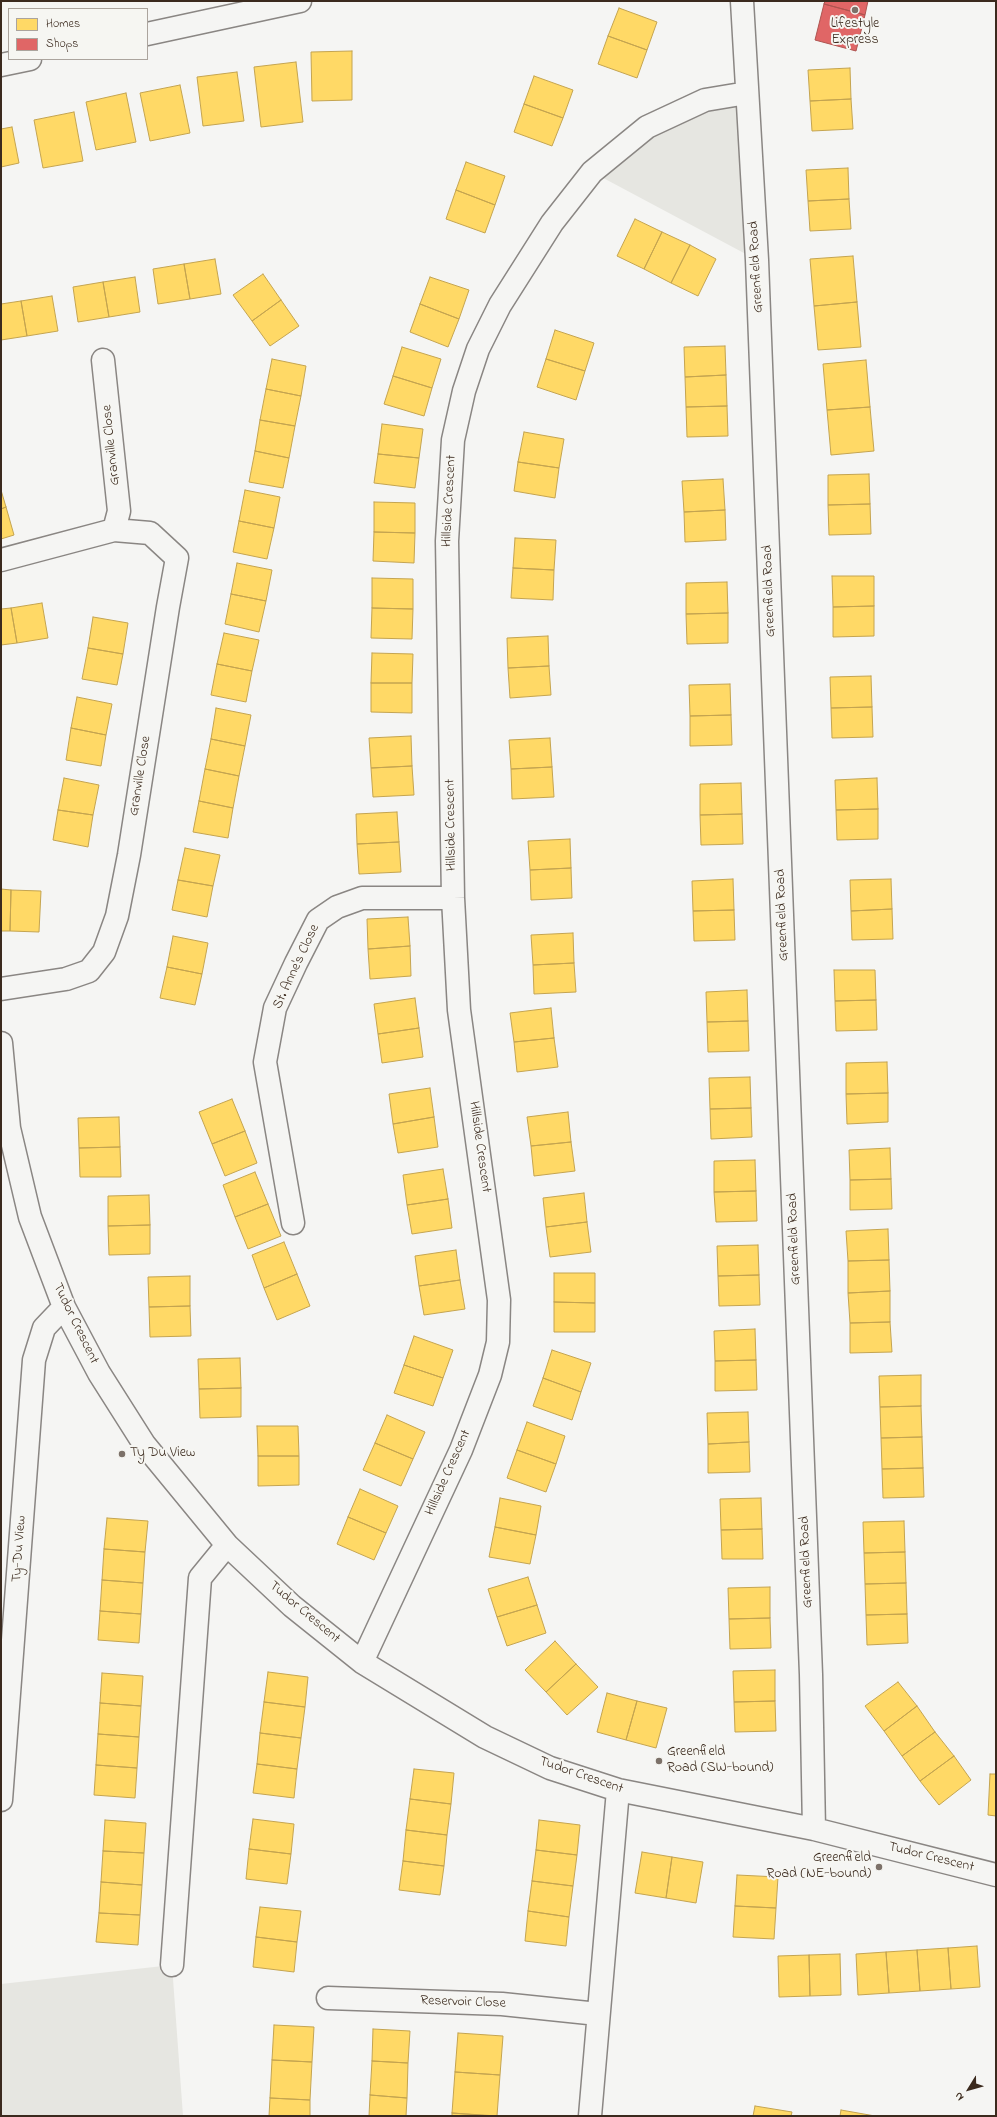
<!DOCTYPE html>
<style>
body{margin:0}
#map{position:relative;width:997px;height:2117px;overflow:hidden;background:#f5f5f3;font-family:"Indie Flower",sans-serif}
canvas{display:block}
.frame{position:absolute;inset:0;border:2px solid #3b2a1e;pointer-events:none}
.legend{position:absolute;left:8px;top:8px;width:140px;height:52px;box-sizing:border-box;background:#f6f6f2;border:1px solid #aba49d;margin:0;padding:5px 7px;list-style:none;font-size:12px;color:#3b2a1e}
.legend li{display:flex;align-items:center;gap:8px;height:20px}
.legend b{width:20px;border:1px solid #aba49d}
.north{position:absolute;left:949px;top:2069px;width:40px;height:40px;-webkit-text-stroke:3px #f6f6f2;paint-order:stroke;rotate:233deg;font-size:11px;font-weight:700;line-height:16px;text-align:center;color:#3b2a1e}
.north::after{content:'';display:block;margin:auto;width:14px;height:18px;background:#3b2a1e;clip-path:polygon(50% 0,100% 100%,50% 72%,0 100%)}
</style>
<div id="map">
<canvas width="997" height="2117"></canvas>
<div class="frame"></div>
<ul class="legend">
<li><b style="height:11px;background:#ffd966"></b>Homes</li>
<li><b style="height:11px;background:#e06666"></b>Shops</li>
</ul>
<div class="north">N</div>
</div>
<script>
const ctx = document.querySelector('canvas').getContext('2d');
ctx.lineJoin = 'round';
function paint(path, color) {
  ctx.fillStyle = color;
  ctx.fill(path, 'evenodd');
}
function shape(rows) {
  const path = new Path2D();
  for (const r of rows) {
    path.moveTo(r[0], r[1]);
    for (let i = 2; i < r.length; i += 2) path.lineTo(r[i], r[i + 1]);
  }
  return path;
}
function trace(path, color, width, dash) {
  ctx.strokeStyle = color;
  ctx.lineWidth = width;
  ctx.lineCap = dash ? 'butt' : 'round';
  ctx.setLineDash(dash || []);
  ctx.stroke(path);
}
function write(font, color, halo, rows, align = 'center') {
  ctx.font = font + ' "Indie Flower",sans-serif';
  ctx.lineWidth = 4;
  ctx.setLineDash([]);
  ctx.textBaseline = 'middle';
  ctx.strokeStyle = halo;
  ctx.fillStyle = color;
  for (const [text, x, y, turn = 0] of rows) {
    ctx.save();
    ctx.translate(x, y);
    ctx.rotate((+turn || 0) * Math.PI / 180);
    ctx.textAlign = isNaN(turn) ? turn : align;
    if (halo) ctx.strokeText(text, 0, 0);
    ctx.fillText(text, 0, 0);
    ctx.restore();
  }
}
paint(shape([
 [747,93,757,260,592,172,647,127],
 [172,1965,183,2116,1,2116,1,1984]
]), '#e6e6e1');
const homes = shape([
 [619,8,657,22,647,50,608,36,619,8],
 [608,36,647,50,637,78,598,64,608,36],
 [352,51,352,100,312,101,311,52,352,51],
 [296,62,303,122,261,127,254,67,296,62],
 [850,68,851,99,810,101,808,70,850,68],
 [237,72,244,121,203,126,197,77,237,72],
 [534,76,573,90,563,118,524,104,534,76],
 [180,85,190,133,150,141,140,93,180,85],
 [126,93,136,142,96,150,86,102,126,93],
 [851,99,853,129,812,131,810,101,851,99],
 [524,104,563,118,552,146,514,132,524,104],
 [74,112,83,161,43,168,34,120,74,112],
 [12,127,19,163,1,167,1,129,12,127],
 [466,162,505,176,495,205,456,190,466,162],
 [848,168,849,199,808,201,806,170,848,168],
 [456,190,495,205,485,233,446,219,456,190],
 [849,199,851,229,810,231,808,201,849,199],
 [635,219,662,232,644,269,617,256,635,219],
 [662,232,690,245,671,283,644,269,662,232],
 [690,245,716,259,698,296,671,283,690,245],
 [853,256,857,302,814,306,810,259,853,256],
 [215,259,221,294,190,299,184,264,215,259],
 [184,264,190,299,158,304,153,269,184,264],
 [263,274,281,300,252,321,233,295,263,274],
 [135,277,140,312,109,317,103,282,135,277],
 [430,277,469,290,459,319,420,304,430,277],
 [103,282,109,317,78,322,73,287,103,282],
 [52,296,58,331,27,336,21,301,52,296],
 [281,300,299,326,270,346,252,321,281,300],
 [21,301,27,336,1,340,1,304,21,301],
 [857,302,861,347,818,350,814,306,857,302],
 [420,304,459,319,448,347,410,332,420,304],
 [555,330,594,343,585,371,546,359,555,330],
 [725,346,726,375,685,377,684,347,725,346],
 [402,347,441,359,432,388,393,376,402,347],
 [272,359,306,366,301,396,266,389,272,359],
 [546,359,585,371,576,400,537,387,546,359],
 [866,360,870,407,827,410,823,364,866,360],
 [726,375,727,406,686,407,685,377,726,375],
 [393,376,432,388,424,416,384,404,393,376],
 [266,389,301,396,295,426,260,420,266,389],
 [727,406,728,436,687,437,686,407,727,406],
 [870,407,874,451,831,455,827,410,870,407],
 [260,420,295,426,289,458,255,451,260,420],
 [382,424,423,429,419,458,378,454,382,424],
 [524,432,564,439,559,468,518,462,524,432],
 [255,451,289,458,283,488,249,482,255,451],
 [378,454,419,458,415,488,374,483,378,454],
 [518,462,559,468,555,498,514,491,518,462],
 [869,474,870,504,828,505,828,475,869,474],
 [723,479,725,510,684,512,682,481,723,479],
 [1,490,6,507,1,509,1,490],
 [245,490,280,497,274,528,239,521,245,490],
 [374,502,415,503,415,533,374,532,374,502],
 [870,504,871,534,829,535,828,505,870,504],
 [6,507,14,535,1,539,1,509,6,507],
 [725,510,726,540,685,542,684,512,725,510],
 [239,521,274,528,267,559,233,552,239,521],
 [374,532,415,533,414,563,373,561,374,532],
 [515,538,556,540,554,570,513,568,515,538],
 [237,563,272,570,266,601,231,594,237,563],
 [513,568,554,570,553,600,511,598,513,568],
 [832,576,874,576,874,606,833,607,832,576],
 [372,578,413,579,413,609,372,608,372,578],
 [727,582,728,613,686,614,686,583,727,582],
 [231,594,266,601,259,632,225,624,231,594],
 [42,603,48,638,17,643,11,608,42,603],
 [874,606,874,636,833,637,833,607,874,606],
 [11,608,17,643,1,645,1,609,11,608],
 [372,608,413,609,412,639,371,638,372,608],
 [728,613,728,643,687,644,686,614,728,613],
 [93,617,128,623,123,654,88,648,93,617],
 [224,633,259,640,252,671,217,664,224,633],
 [548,636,549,666,508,668,507,638,548,636],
 [88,648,123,654,117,685,82,679,88,648],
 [372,653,413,654,412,683,371,683,372,653],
 [217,664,252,671,246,702,211,695,217,664],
 [549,666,551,695,510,698,508,668,549,666],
 [871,676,872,707,831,708,830,677,871,676],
 [371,683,412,683,412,713,371,712,371,683],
 [730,684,731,715,690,716,689,685,730,684],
 [77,697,112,704,106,735,71,728,77,697],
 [872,707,873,737,832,738,831,708,872,707],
 [216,708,251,715,245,746,211,739,216,708],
 [731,715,732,745,690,746,690,716,731,715],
 [71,728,106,735,101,766,66,760,71,728],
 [411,736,412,766,371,768,369,738,411,736],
 [550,738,552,767,511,769,509,740,550,738],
 [211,739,245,746,239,776,205,769,211,739],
 [412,766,414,795,373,797,371,768,412,766],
 [552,767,554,797,512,799,511,769,552,767],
 [205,769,239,776,233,808,199,801,205,769],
 [64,778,99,785,93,815,58,810,64,778],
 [877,778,878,809,836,810,835,780,877,778],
 [741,783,742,814,700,815,700,784,741,783],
 [199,801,233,808,228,838,193,832,199,801],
 [878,809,878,839,837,840,836,810,878,809],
 [58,810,93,815,88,847,53,840,58,810],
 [397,812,399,842,357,844,356,814,397,812],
 [742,814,743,844,701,845,700,815,742,814],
 [570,839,571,868,530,870,528,841,570,839],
 [399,842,401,872,359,874,357,844,399,842],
 [185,848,220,855,213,886,178,880,185,848],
 [571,868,572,898,531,900,530,870,571,868],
 [733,879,734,910,693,911,692,881,733,879],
 [891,879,892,909,851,911,850,880,891,879],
 [178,880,213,886,207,917,172,910,178,880],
 [1,889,11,890,10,931,1,931,1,889],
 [11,890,41,891,39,932,10,931,11,890],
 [892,909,893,939,852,940,851,911,892,909],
 [734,910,735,940,694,941,693,911,734,910],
 [408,917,410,946,368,949,367,919,408,917],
 [573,933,574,963,533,965,531,935,573,933],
 [173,936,208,943,202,974,167,967,173,936],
 [410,946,411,976,370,979,368,949,410,946],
 [574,963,576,992,534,994,533,965,574,963],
 [167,967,202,974,195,1005,160,998,167,967],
 [834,970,875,970,876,1000,835,1001,834,970],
 [747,990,748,1021,707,1022,706,992,747,990],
 [415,998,419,1028,378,1034,374,1004,415,998],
 [876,1000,877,1030,836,1031,835,1001,876,1000],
 [551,1008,554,1038,514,1042,510,1013,551,1008],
 [748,1021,749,1051,708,1052,707,1022,748,1021],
 [419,1028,423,1057,382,1063,378,1034,419,1028],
 [554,1038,558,1067,517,1072,514,1042,554,1038],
 [887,1062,888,1093,846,1094,846,1063,887,1062],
 [750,1077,751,1108,710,1109,709,1078,750,1077],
 [430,1088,434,1117,393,1124,389,1094,430,1088],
 [888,1093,888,1122,847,1124,846,1094,888,1093],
 [232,1099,245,1131,212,1144,199,1112,232,1099],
 [751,1108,752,1137,711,1139,710,1109,751,1108],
 [568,1112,571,1142,531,1146,527,1117,568,1112],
 [119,1117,120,1147,79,1148,78,1118,119,1117],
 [434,1117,438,1147,398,1153,393,1124,434,1117],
 [245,1131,257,1163,225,1176,212,1144,245,1131],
 [571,1142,575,1171,534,1176,531,1146,571,1142],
 [120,1147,121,1177,80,1177,79,1148,120,1147],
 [890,1148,891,1179,850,1180,849,1150,890,1148],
 [755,1160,756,1191,714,1192,714,1161,755,1160],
 [443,1169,448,1199,407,1205,403,1175,443,1169],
 [255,1172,268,1204,235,1217,223,1185,255,1172],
 [891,1179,892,1209,850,1210,850,1180,891,1179],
 [756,1191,757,1221,716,1222,714,1192,756,1191],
 [584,1193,587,1222,546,1227,543,1198,584,1193],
 [149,1195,150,1225,108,1226,108,1196,149,1195],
 [448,1199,452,1228,412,1234,407,1205,448,1199],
 [268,1204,281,1236,248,1249,235,1217,268,1204],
 [587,1222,591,1252,550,1257,546,1227,587,1222],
 [150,1225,150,1254,109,1255,108,1226,150,1225],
 [888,1229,889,1260,848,1261,846,1231,888,1229],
 [284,1242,297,1274,264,1288,252,1255,284,1242],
 [758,1245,759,1275,718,1276,717,1246,758,1245],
 [456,1250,460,1280,419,1286,415,1256,456,1250],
 [889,1260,890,1291,848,1293,848,1261,889,1260],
 [554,1273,595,1273,595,1303,554,1302,554,1273],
 [297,1274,310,1306,277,1320,264,1288,297,1274],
 [759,1275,760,1305,719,1306,718,1276,759,1275],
 [190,1276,190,1306,149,1307,148,1277,190,1276],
 [460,1280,465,1309,424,1315,419,1286,460,1280],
 [890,1291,890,1322,850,1323,848,1293,890,1291],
 [554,1302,595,1303,595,1332,554,1332,554,1302],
 [190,1306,191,1336,150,1337,149,1307,190,1306],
 [890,1322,892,1352,850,1353,850,1323,890,1322],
 [755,1329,756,1360,715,1361,714,1331,755,1329],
 [414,1336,453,1350,443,1378,404,1365,414,1336],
 [552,1350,591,1363,581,1392,543,1378,552,1350],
 [240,1358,241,1388,199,1389,198,1359,240,1358],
 [756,1360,757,1390,715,1391,715,1361,756,1360],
 [404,1365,443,1378,433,1406,394,1393,404,1365],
 [921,1375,921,1406,880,1407,879,1376,921,1375],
 [543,1378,581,1392,572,1420,533,1406,543,1378],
 [241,1388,241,1417,200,1418,199,1389,241,1388],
 [921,1406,922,1437,881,1438,880,1407,921,1406],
 [748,1412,749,1442,708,1444,707,1413,748,1412],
 [387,1415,425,1432,413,1459,375,1443,387,1415],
 [527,1422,565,1436,556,1464,517,1450,527,1422],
 [257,1426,298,1426,299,1456,258,1456,257,1426],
 [922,1437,923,1468,882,1469,881,1438,922,1437],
 [749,1442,750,1472,708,1473,708,1444,749,1442],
 [375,1443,413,1459,401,1486,363,1470,375,1443],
 [517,1450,556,1464,546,1492,507,1478,517,1450],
 [258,1456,299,1456,299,1485,258,1486,258,1456],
 [923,1468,924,1497,883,1498,882,1469,923,1468],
 [360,1489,398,1506,386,1533,348,1517,360,1489],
 [500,1498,541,1506,536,1535,495,1527,500,1498],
 [761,1498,762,1529,721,1530,720,1499,761,1498],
 [348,1517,386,1533,374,1560,337,1544,348,1517],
 [107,1518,148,1521,145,1552,104,1549,107,1518],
 [904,1521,905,1552,864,1553,863,1522,904,1521],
 [495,1527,536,1535,530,1564,489,1557,495,1527],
 [762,1529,763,1559,722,1559,721,1530,762,1529],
 [104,1549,145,1552,143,1583,102,1580,104,1549],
 [905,1552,906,1583,865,1584,864,1553,905,1552],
 [528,1577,537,1605,497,1617,488,1589,528,1577],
 [102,1580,143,1583,141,1614,100,1611,102,1580],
 [906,1583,907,1614,866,1615,865,1584,906,1583],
 [770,1587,770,1618,729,1619,728,1588,770,1587],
 [537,1605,546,1633,507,1646,497,1617,537,1605],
 [100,1611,141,1614,139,1643,98,1640,100,1611],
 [907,1614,908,1643,867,1645,866,1615,907,1614],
 [770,1618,771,1648,730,1649,729,1619,770,1618],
 [555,1641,576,1664,546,1692,525,1670,555,1641],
 [576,1664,598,1687,567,1715,546,1692,576,1664],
 [775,1670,775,1701,734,1702,733,1671,775,1670],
 [268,1672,308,1677,305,1707,264,1702,268,1672],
 [102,1673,143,1676,141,1706,100,1703,102,1673],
 [898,1682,917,1706,884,1731,865,1706,898,1682],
 [607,1693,637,1701,626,1740,597,1732,607,1693],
 [637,1701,667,1708,656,1748,626,1740,637,1701],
 [775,1701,776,1731,735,1732,734,1702,775,1701],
 [264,1702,305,1707,301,1738,260,1733,264,1702],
 [100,1703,141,1706,139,1737,98,1734,100,1703],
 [917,1706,935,1732,902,1756,884,1731,917,1706],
 [935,1732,954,1756,920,1781,902,1756,935,1732],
 [260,1733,301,1738,297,1769,257,1764,260,1733],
 [98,1734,139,1737,137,1768,96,1765,98,1734],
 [954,1756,971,1780,939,1805,920,1781,954,1756],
 [257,1764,297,1769,294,1798,253,1793,257,1764],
 [96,1765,137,1768,135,1798,94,1795,96,1765],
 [414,1769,454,1773,451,1804,410,1799,414,1769],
 [990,1774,996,1774,996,1816,988,1815,990,1774],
 [410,1799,451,1804,447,1835,406,1830,410,1799],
 [253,1819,294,1824,291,1854,249,1849,253,1819],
 [105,1820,146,1823,144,1853,103,1851,105,1820],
 [539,1820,580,1825,577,1855,536,1850,539,1820],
 [406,1830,447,1835,444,1866,403,1861,406,1830],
 [249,1849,291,1854,287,1884,246,1879,249,1849],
 [536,1850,577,1855,573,1886,532,1881,536,1850],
 [103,1851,144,1853,142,1885,101,1882,103,1851],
 [642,1852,672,1857,666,1898,635,1893,642,1852],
 [672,1857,703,1862,696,1903,666,1898,672,1857],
 [403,1861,444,1866,440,1895,399,1890,403,1861],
 [737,1875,778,1877,776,1908,735,1906,737,1875],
 [532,1881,573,1886,569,1917,528,1911,532,1881],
 [101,1882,142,1885,140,1915,99,1913,101,1882],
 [735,1906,776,1908,774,1939,733,1937,735,1906],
 [260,1907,301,1911,297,1942,256,1937,260,1907],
 [528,1911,569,1917,566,1946,525,1941,528,1911],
 [99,1913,140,1915,138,1945,96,1942,99,1913],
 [256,1937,297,1942,294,1972,253,1967,256,1937],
 [977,1946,980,1987,951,1989,948,1948,977,1946],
 [948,1948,951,1989,920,1991,917,1950,948,1948],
 [917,1950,920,1991,889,1993,886,1952,917,1950],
 [886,1952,889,1993,858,1995,856,1954,886,1952],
 [840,1954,841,1995,810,1996,809,1955,840,1954],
 [809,1955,810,1996,779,1997,778,1956,809,1955],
 [274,2025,314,2027,312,2062,272,2060,274,2025],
 [373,2029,410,2031,408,2063,372,2061,373,2029],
 [458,2033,503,2036,500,2075,455,2072,458,2033],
 [272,2060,312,2062,310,2100,270,2098,272,2060],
 [372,2061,408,2063,407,2098,370,2095,372,2061],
 [455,2072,500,2075,497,2116,452,2113,455,2072],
 [370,2095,407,2098,406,2116,369,2116,370,2095],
 [270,2098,310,2100,310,2116,269,2116,270,2098],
 [755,2106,792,2112,791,2116,753,2116,755,2106],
 [841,2110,875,2116,840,2116,841,2110],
 [452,2113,491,2116,452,2116,452,2113]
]);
paint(homes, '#ffd966');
trace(homes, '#c4a450', 1);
const shops = shape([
 [825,1,868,1,865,15,824,4,825,1],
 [824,4,865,15,856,51,815,40,824,4]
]);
paint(shops, '#e06666');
trace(shops, '#ae5450', 1);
const minor = shape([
 [742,1,757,260,811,1674,814,1829],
 [103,360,119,511,114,530],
 [1,560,114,530,150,533,177,558,168,607,129,855,117,916,104,952,89,971,66,979,1,989],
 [1,1043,9,1128,30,1217,64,1307,99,1373,144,1444,227,1545,292,1606,362,1662,485,1737,550,1768,618,1790,814,1829,996,1875],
 [293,1223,265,1062,275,1008,296,963,318,920,337,907,362,898,453,898],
 [362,1662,461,1450,490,1375,498,1342,499,1300,459,1010,453,898,447,541,453,440,464,391,478,349,500,305,552,223,592,172,647,127,705,100,747,93],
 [1,1800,34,1360,44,1328,64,1307],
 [172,1965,200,1578,227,1545],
 [328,1998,502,2004,598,2014],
 [590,2116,618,1790]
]);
const tertiary = shape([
 [147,34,300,1],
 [1,65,30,59]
]);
trace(minor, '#8a8683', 25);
trace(tertiary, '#8a8683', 25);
trace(minor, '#f5f5f3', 22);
trace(tertiary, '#f5f5f3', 22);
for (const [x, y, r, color] of [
 [855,10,4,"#7c7169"],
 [122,1454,4,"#7c7169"],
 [659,1761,4,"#7c7169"],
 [879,1867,4,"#7c7169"]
]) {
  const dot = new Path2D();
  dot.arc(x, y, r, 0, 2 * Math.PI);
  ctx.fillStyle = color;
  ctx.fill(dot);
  trace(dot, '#f6f6f2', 1.5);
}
write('14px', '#3b2a1e', '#f6f6f2', [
 ["Lifestyle",855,25,"center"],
 ["Express",855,41,"center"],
 ["Ty Du View",130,1454],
 ["Greenfield",667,1753],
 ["Road (SW-bound)",667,1769],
 ["Greenfield",871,1859,"right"],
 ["Road (NE-bound)",871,1875,"right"]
], 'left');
write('14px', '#3b2a1e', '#f6f6f2', [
 ["Greenfield Road",757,267,-93],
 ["Granville Close",112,445,-96],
 ["Hillside Crescent",450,501,-87],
 ["Greenfield Road",770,591,-92],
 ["Granville Close",141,776,-81],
 ["Hillside Crescent",452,825,-91],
 ["Greenfield Road",783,915,-92],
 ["St. Anne's Close",297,967,-65],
 ["Hillside Crescent",479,1147,82],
 ["Greenfield Road",795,1239,-92],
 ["Tudor Crescent",75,1324,64],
 ["Hillside Crescent",449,1473,-66],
 ["Ty-Du View",20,1549,-86],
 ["Greenfield Road",807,1562,-92],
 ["Tudor Crescent",304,1613,40],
 ["Tudor Crescent",581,1776,19],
 ["Tudor Crescent",931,1858,14],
 ["Reservoir Close",463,2003,2]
]);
</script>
